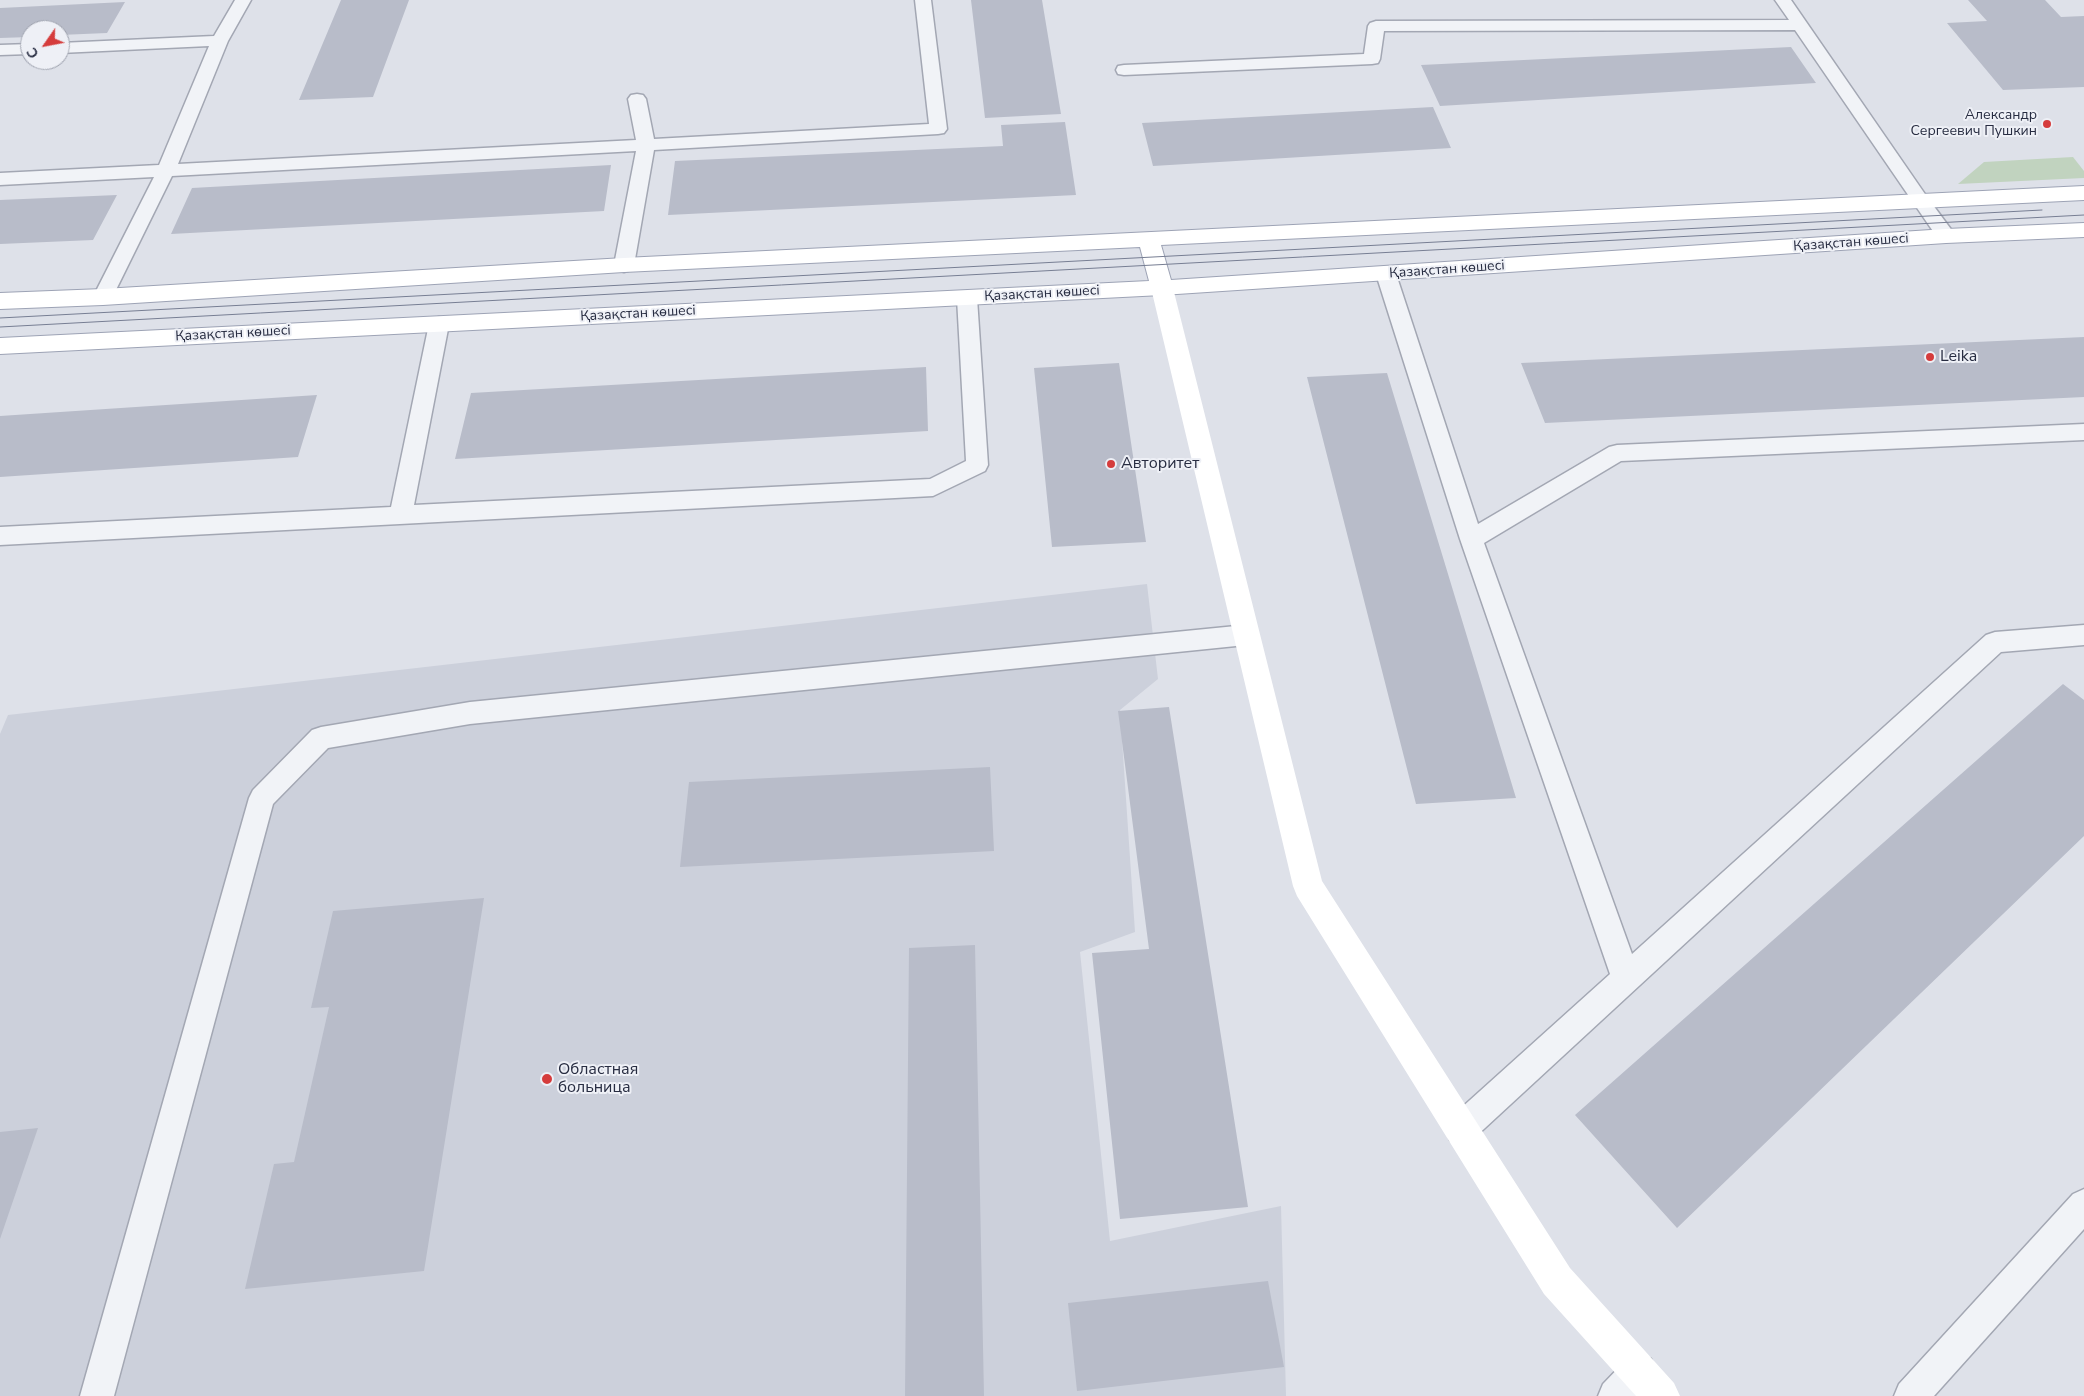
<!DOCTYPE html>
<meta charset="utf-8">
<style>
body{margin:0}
#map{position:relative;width:2084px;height:1396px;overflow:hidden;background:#dee1e9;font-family:"Nunito Sans",sans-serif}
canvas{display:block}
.north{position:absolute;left:20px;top:20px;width:50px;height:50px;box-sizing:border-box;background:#eef0f6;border:1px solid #9ea2ae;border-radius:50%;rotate:237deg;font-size:14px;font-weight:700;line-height:20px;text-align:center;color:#272c41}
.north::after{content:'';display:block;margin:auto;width:18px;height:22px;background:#d53c3c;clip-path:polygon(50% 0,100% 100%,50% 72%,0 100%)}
</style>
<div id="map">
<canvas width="2084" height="1396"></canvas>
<div class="north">С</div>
</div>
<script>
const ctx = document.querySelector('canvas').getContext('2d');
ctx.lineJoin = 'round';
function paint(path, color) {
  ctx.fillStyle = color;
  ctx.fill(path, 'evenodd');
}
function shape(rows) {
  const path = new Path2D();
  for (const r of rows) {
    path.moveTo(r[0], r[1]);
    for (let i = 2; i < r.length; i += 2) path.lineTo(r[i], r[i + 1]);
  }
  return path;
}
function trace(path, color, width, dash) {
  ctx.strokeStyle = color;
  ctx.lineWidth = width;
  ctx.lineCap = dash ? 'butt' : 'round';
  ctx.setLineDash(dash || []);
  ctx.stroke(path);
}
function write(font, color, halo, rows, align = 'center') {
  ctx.font = font + ' "Nunito Sans",sans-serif';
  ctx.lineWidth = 4;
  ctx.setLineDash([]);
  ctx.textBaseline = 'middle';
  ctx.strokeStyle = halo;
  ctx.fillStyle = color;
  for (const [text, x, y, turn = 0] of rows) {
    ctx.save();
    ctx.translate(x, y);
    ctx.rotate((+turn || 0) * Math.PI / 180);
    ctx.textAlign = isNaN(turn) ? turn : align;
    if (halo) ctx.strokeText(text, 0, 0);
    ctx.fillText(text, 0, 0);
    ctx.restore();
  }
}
paint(shape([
 [1147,584,1158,679,1120,710,1135,932,1080,952,1110,1241,1281,1206,1286,1396,0,1396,0,734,8,715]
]), '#ccd0db');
paint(shape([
 [2073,157,2084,171,2084,178,1958,184,1984,162]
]), '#c1d3bf');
paint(shape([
 [341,0,409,0,373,97,299,100],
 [971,0,1042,0,1061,114,985,118],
 [1968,0,2045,0,2061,17,2084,16,2084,87,2003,90,1947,23,1987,21],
 [125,2,107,33,60,35,60,30,30,30,30,37,0,38,0,8],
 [1791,47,1816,83,1440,106,1421,65],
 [1433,107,1451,148,1153,166,1142,123],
 [1065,122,1076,195,668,215,675,161,1003,146,1001,125],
 [611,165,604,211,171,234,192,188],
 [117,195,93,240,0,244,0,200],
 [2084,337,2084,397,1545,423,1521,363],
 [1119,363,1146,542,1052,547,1034,368],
 [926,367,928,431,455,459,471,393],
 [1387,373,1516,798,1416,804,1307,377],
 [317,395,298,457,0,477,0,416],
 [2063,684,2084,700,2084,836,1677,1228,1575,1115],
 [1169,707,1248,1207,1120,1219,1092,953,1149,949,1118,711],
 [990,767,994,851,680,867,689,782],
 [484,898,424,1271,245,1289,274,1164,294,1162,329,1007,311,1008,333,911],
 [975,945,984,1396,905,1396,909,948],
 [38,1128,0,1239,0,1132],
 [1268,1281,1284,1367,1077,1391,1068,1303]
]), '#b8bcc9');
const lane = shape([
 [235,0,251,0,228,41,178,164,636,140,628,99,631,95,637,94,643,95,646,99,654,139,929,124,915,0,931,0,947,129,944,133,938,134,654,150,634,265,631,270,624,272,617,270,614,265,636,151,172,176,110,302,103,304,96,302,93,297,154,177,0,185,0,173,159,165,209,46,60,53,60,43,214,36,235,0],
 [1775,0,1791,0,1927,197,1953,232,1956,236,1953,240,1946,242,1939,240,1795,30,1384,31,1380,59,1378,63,1372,64,1124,75,1118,74,1116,70,1118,66,1124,65,1364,54,1368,26,1370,23,1376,21,1789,20,1775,0],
 [30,44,30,54,0,55,0,45,30,44],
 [1386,267,1393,269,1396,274,1478,524,1609,447,1617,445,2084,424,2084,440,1621,461,1484,543,1632,954,1986,635,1995,632,2084,625,2084,645,2001,652,1472,1140,1461,1144,1450,1140,1446,1129,1450,1118,1610,974,1460,539,1376,274,1379,269,1386,267],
 [967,291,974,293,977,298,988,465,985,471,933,496,0,545,0,527,391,507,429,324,432,319,439,317,446,319,449,324,414,505,930,479,966,461,957,298,960,293,967,291],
 [1246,625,1255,628,1258,635,1255,642,1246,645,470,724,328,748,273,804,114,1396,80,1396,249,798,253,790,312,730,321,727,470,702,1246,625],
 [2084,1189,2084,1229,1934,1396,1894,1396,1899,1384,2073,1194,2084,1189],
 [1639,1354,1651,1359,1656,1371,1651,1383,1638,1396,1598,1396,1603,1384,1627,1359,1639,1354]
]);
const primary = shape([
 [2084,186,2084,200,1161,245,1171,280,1946,229,2084,223,2084,237,1946,243,1162,295,0,354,0,338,1149,281,1140,247,624,272,103,305,0,309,0,293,103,289,624,258,2084,186]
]);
trace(lane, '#a3a7b3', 3);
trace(primary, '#9da3b5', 2);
paint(lane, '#f1f3f7');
paint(shape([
 [1162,281,1170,283,1173,288,1322,881,1570,1268,1674,1383,1680,1396,1636,1396,1544,1294,1297,896,1293,886,1151,288,1154,283,1162,281]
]), '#fff');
paint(primary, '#fff');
trace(shape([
 [0,318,2042,210],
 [0,327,2084,215]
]), '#777e93', 1);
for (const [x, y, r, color] of [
 [2047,124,5,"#d53c3c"],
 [1930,357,5,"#d53c3c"],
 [1111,464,5,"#d53c3c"],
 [547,1079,6,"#d53c3c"]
]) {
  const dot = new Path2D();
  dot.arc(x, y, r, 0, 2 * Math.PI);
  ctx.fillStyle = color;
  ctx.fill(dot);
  trace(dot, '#eef0f6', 2);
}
write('14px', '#272c41', '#eef0f6', [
 ["Александр",2037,116],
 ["Сергеевич Пушкин",2037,132]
], 'right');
write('14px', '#272c41', '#eef0f6', [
 ["Қазақстан көшесі",1851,243,-4],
 ["Қазақстан көшесі",1447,270,-4],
 ["Қазақстан көшесі",1042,294,-3],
 ["Қазақстан көшесі",638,314,-3],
 ["Қазақстан көшесі",233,334,-3]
]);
write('16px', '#272c41', '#eef0f6', [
 ["Leika",1940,357],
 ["Авторитет",1121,464],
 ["Областная",558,1070],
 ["больница",558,1088]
], 'left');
</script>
